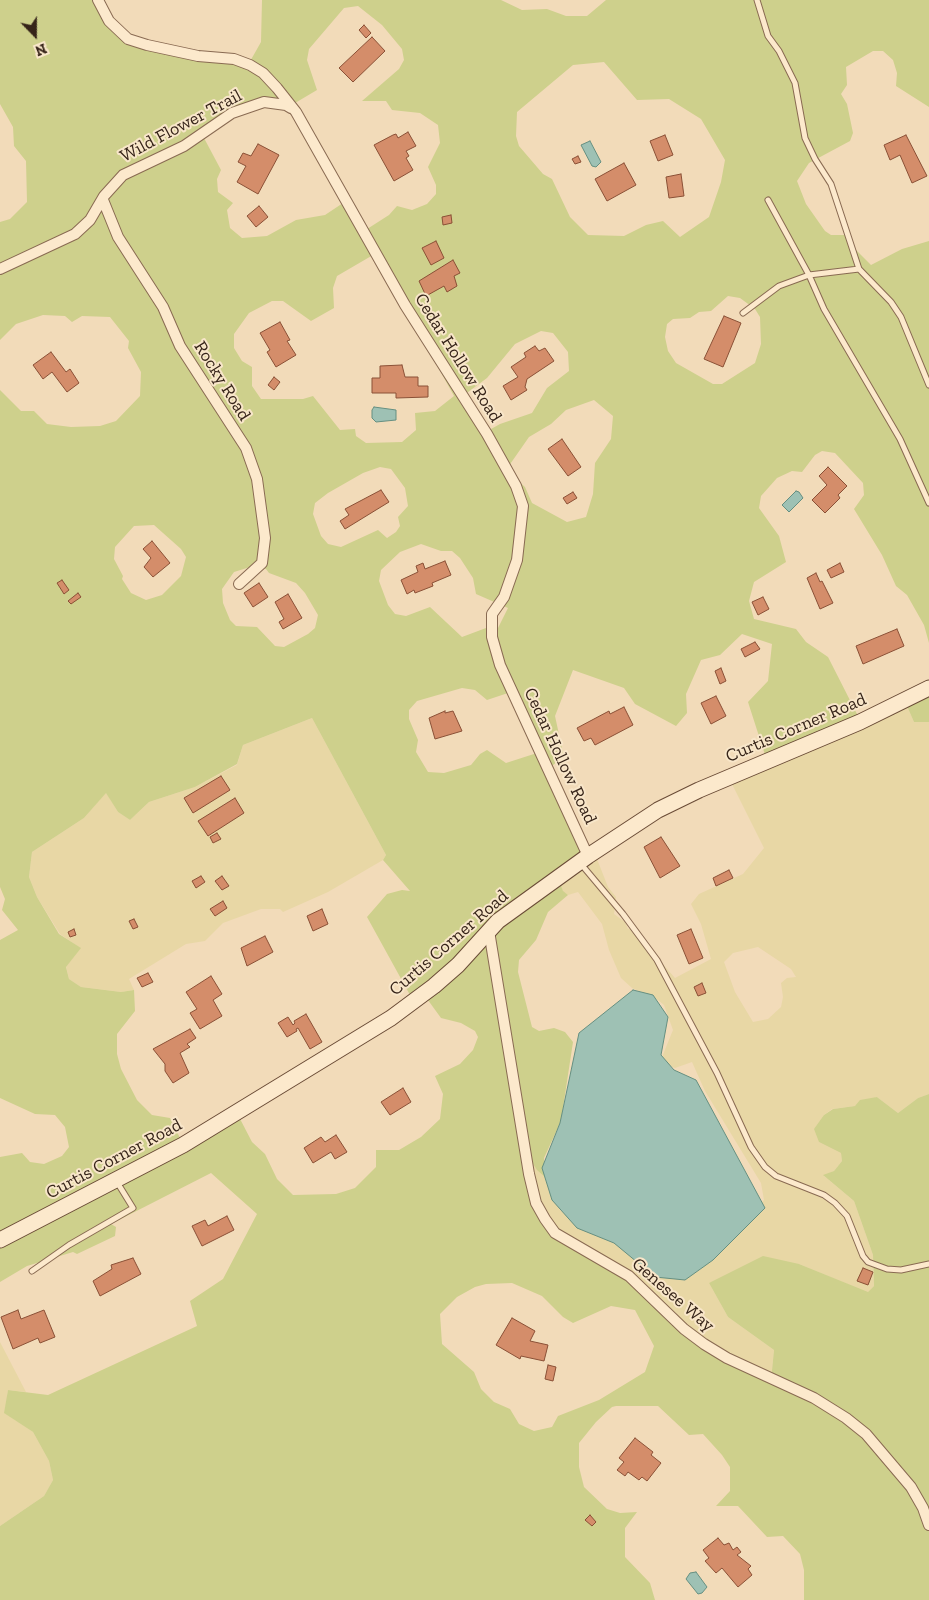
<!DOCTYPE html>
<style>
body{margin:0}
#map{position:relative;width:929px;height:1600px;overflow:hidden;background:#f2dbb9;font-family:"Zilla Slab",serif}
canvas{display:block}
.north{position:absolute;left:10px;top:10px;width:50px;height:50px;-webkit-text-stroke:4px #f8e6c9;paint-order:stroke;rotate:158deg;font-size:14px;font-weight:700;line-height:20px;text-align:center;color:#362419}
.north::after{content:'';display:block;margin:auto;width:18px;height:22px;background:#362419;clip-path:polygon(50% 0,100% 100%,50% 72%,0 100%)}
</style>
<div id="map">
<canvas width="929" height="1600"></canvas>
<div class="north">N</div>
</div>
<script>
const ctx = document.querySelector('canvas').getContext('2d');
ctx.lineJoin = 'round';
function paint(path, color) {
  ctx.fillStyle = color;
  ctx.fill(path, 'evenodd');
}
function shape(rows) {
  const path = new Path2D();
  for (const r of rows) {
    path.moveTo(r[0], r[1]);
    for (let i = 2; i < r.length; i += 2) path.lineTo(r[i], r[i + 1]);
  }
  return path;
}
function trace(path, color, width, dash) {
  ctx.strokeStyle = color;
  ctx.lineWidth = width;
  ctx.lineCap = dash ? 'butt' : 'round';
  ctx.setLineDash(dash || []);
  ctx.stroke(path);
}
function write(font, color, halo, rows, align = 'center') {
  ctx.font = font + ' "Zilla Slab",serif';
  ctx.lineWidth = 4;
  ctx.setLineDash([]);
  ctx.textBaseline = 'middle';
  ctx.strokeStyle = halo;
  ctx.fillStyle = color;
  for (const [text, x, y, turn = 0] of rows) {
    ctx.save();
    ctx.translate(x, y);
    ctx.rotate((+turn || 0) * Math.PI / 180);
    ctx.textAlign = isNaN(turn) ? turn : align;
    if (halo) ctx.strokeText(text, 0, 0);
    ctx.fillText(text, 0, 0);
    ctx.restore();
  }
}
paint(shape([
 [903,697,914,722,929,722,929,1094,918,1098,898,1113,877,1097,855,1106,832,1109,824,1115,819,1142,841,1153,842,1161,834,1171,824,1176,854,1201,873,1255,874,1286,868,1293,799,1264,709,1283,728,1317,774,1350,771,1380,702,1346,543,1219,529,1157,545,1177,560,1210,570,1218,609,1230,659,1272,680,1280,700,1270,724,1239,764,1200,761,1183,705,1091,692,1062,675,1068,667,1065,662,1057,673,1030,664,1005,658,1000,632,988,621,978,609,950,602,924,578,892,568,895,563,892,556,873,590,850,597,859,608,887,616,897,614,914,625,922,628,929,631,928,675,978,711,959,701,924,691,904,699,894,743,874,764,848,728,776],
 [758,947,791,969,796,977,787,978,781,983,783,997,781,1007,768,1019,753,1022,735,992,724,962,733,953],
 [312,718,386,855,383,860,328,892,283,912,280,909,261,909,223,923,205,941,186,944,129,979,134,990,121,992,81,987,69,979,66,966,80,948,60,934,37,897,29,877,32,852,84,818,106,792,118,812,130,820,149,802,195,787,237,765,243,745],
 [0,1342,26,1392,8,1390,5,1413,33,1432,49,1461,53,1480,44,1496,0,1526]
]), '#e8d7a5');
paint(shape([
 [0,0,97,0,124,38,248,65,261,42,262,0,501,0,522,10,547,9,566,16,587,16,606,0,929,0,929,107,896,86,897,73,893,60,883,51,873,51,846,67,847,85,841,94,847,104,853,133,850,141,809,163,797,181,806,204,825,231,831,235,845,235,854,248,871,265,902,249,929,241,929,643,924,625,907,595,896,586,882,555,854,509,864,495,863,483,835,453,822,451,815,455,802,472,792,471,777,478,761,496,759,508,779,536,786,562,754,582,749,601,754,619,796,629,806,642,828,657,858,716,766,758,748,702,768,681,772,644,742,634,720,655,701,660,686,694,687,713,676,726,635,704,624,688,573,670,555,716,563,753,557,762,545,771,581,853,556,873,563,891,568,895,548,912,536,940,519,960,518,972,532,1027,539,1031,554,1028,565,1032,573,1042,561,1121,544,1158,545,1177,537,1170,530,1159,543,1219,631,1279,674,1320,771,1380,774,1350,728,1317,709,1283,763,1256,799,1264,868,1292,874,1286,873,1255,854,1201,823,1175,834,1171,842,1161,841,1153,819,1142,814,1129,824,1115,833,1109,855,1106,860,1100,877,1097,898,1113,918,1098,929,1094,929,1600,804,1600,804,1570,800,1554,783,1536,767,1537,738,1506,716,1506,730,1491,730,1467,722,1455,703,1434,689,1435,658,1406,616,1406,612,1407,596,1422,579,1443,579,1467,584,1487,607,1509,620,1513,637,1512,625,1528,625,1557,650,1583,655,1600,0,1600,0,1526,44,1496,53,1480,49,1461,33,1432,4,1413,8,1390,48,1395,197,1326,190,1301,223,1279,257,1214,211,1173,111,1224,116,1227,115,1236,77,1254,73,1252,27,1266,0,1282,0,1157,22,1153,30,1162,44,1164,62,1156,69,1147,65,1127,55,1115,35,1114,0,1098,0,940,18,930,2,910,5,899,0,887,0,390,21,411,34,411,47,424,71,427,100,426,116,421,140,396,141,372,128,348,129,341,110,317,82,316,72,322,65,316,43,315,16,324,0,340,0,222,10,219,27,202,26,161,14,146,13,127,0,104],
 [358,6,382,25,402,49,404,60,399,69,362,101,386,101,392,110,420,113,438,125,440,143,428,167,436,185,436,194,427,204,412,210,397,206,389,215,364,231,343,203,325,215,296,220,267,236,242,238,230,228,227,210,233,203,218,192,217,179,221,170,204,138,241,110,271,104,290,106,317,90,307,60,309,49,344,8],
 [604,62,637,100,669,99,701,119,725,160,721,182,709,217,680,237,663,221,646,225,624,236,588,235,570,217,552,179,543,174,519,146,516,136,517,112,573,65],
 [373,255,377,257,454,396,435,411,415,413,416,430,402,442,366,443,356,436,355,429,340,430,313,396,303,399,261,399,252,386,252,367,242,361,234,348,234,334,249,313,272,301,283,301,311,321,334,308,333,288,337,276],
 [728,296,740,298,755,309,760,317,761,344,755,363,722,384,713,384,676,363,668,351,665,337,667,324,673,319,690,318,699,312,711,311],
 [541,331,553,333,568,352,569,371,547,388,532,413,500,424,482,434,459,401,460,398,487,378,515,344],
 [594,400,613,416,611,439,595,463,593,494,586,517,567,522,532,503,525,487,506,470,529,437,551,424,566,410],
 [380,467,391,469,405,488,408,506,398,517,400,526,396,532,387,538,378,530,341,547,328,544,321,536,313,514,315,503,328,493,363,473],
 [154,525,181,549,186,557,181,576,162,595,146,600,131,593,122,579,123,576,114,559,115,547,134,526],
 [421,544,441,551,452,551,460,558,473,578,476,594,508,608,498,628,486,628,462,637,430,607,406,616,395,614,388,605,379,581,381,570,400,552],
 [250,567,266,569,269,573,296,583,305,593,318,615,315,628,308,634,284,647,275,646,257,627,236,626,230,620,223,603,222,589,234,572],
 [462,688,475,690,487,700,511,692,537,753,506,763,487,750,480,754,471,765,444,773,428,772,416,752,418,740,409,719,409,710,417,701],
 [312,718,386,855,383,860,410,891,402,890,387,894,367,917,410,995,425,996,441,1018,461,1023,475,1031,478,1037,473,1050,460,1064,435,1076,443,1094,440,1119,421,1137,399,1150,376,1150,376,1167,355,1188,336,1194,293,1195,277,1179,265,1154,252,1142,238,1115,184,1146,170,1118,152,1115,137,1100,121,1069,117,1054,117,1034,135,1011,134,990,121,992,81,987,69,979,66,967,81,948,59,934,37,897,29,877,32,852,84,818,106,793,118,812,130,820,149,802,195,787,237,764,243,745],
 [512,1283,542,1296,563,1317,573,1323,611,1306,635,1310,654,1346,645,1372,599,1400,558,1416,552,1427,534,1431,519,1424,510,1409,494,1402,481,1389,474,1372,442,1344,440,1314,457,1297,475,1287,486,1284],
 [929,682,929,722,914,722,903,697]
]), '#ced08c');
const water = shape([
 [590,141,601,162,596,167,592,166,581,145,590,141],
 [374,407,396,410,396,420,376,422,372,418,372,410,374,407],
 [796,491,799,492,803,498,789,512,782,505,796,491],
 [633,990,653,995,668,1017,661,1055,674,1070,696,1080,765,1208,713,1260,685,1280,655,1277,614,1243,577,1228,552,1200,542,1168,560,1123,579,1033,633,990],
 [696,1572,707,1587,702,1593,698,1594,686,1579,690,1573,696,1572]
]);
paint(water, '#9ec1b4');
trace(water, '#658f81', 1);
const building = shape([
 [364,25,371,33,366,38,359,30,364,25],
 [372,37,385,51,353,82,339,68,372,37],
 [408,132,416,146,406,151,409,156,406,158,413,170,394,181,374,145,393,135,396,134,398,138,408,132],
 [665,135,673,155,658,161,650,141,665,135],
 [906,135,927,176,912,183,900,155,890,160,884,145,906,135],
 [258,144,279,155,258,194,237,182,246,166,238,162,243,153,251,156,258,144],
 [578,156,581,162,575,164,572,159,578,156],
 [624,163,636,185,607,201,595,179,624,163],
 [681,174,684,196,669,198,666,177,681,174],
 [259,206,268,217,256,227,247,216,259,206],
 [451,215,452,223,443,225,442,217,451,215],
 [436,241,444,258,431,265,422,248,436,241],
 [453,260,460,273,454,276,457,286,447,292,444,286,426,296,419,281,453,260],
 [724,316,741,323,723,367,704,359,724,316],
 [280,322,290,340,287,341,296,355,276,367,267,352,270,350,260,333,280,322],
 [535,346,539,351,545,348,554,361,527,379,525,387,527,390,511,400,503,386,518,377,511,367,526,357,524,353,535,346],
 [51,352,66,372,70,369,79,383,67,392,52,372,43,379,33,365,51,352],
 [402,365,405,377,418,377,418,386,428,386,428,397,396,398,396,393,372,393,372,378,380,378,380,366,402,365],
 [274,377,280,382,274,390,268,385,274,377],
 [562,439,581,467,568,476,548,449,562,439],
 [828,467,847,486,838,495,840,498,825,513,812,500,827,485,819,476,828,467],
 [381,490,389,502,345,529,340,521,349,515,345,509,381,490],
 [573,492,577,498,567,504,563,498,573,492],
 [152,541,170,563,153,577,144,567,151,558,143,549,152,541],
 [445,561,451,575,432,583,433,586,415,593,414,590,407,594,401,580,418,572,416,566,423,563,425,569,445,561],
 [840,563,844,572,831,578,827,570,840,563],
 [816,573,820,582,822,581,833,603,820,609,807,578,816,573],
 [62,580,69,590,64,594,57,583,62,580],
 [259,583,268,597,253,607,244,593,259,583],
 [78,593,81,597,71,604,68,601,78,593],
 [288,594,302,618,283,629,279,622,284,619,275,602,288,594],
 [763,597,769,609,758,615,752,602,763,597],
 [897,629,904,646,863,664,856,646,897,629],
 [755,642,760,649,745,657,741,649,755,642],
 [721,668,726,681,720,684,715,671,721,668],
 [716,696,726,716,711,724,701,703,716,696],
 [624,707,633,725,595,745,591,738,584,741,577,728,609,711,610,714,624,707],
 [445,711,445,713,453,711,462,731,435,739,429,718,445,711],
 [221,776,230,790,193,813,184,798,221,776],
 [235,798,244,813,208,836,198,821,235,798],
 [217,833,221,839,213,843,210,837,217,833],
 [661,837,680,866,660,878,644,847,661,837],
 [729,870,733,878,716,886,713,878,729,870],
 [201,876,205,882,196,888,192,881,201,876],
 [222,876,229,886,222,890,215,881,222,876],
 [223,901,227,908,215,916,210,909,223,901],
 [322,909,328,924,313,931,307,916,322,909],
 [134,919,138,927,133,929,129,921,134,919],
 [74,929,76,935,70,937,68,932,74,929],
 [691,929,703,958,689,964,677,935,691,929],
 [265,936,273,952,247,966,241,948,265,936],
 [148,973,153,982,142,987,137,978,148,973],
 [211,976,222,994,213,1000,222,1016,200,1029,190,1013,197,1009,186,992,211,976],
 [702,983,706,993,698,996,694,987,702,983],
 [306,1014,322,1042,310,1049,298,1028,296,1029,297,1031,287,1037,278,1023,288,1017,293,1025,295,1023,294,1021,306,1014],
 [190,1029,196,1038,187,1044,190,1047,180,1053,189,1073,173,1083,165,1071,165,1064,153,1049,190,1029],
 [403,1088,411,1102,390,1115,381,1102,403,1088],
 [336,1135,347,1152,335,1159,331,1152,313,1163,304,1148,321,1137,325,1142,336,1135],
 [227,1216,234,1230,202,1246,192,1226,205,1220,208,1226,227,1216],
 [133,1258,141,1274,100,1296,93,1281,112,1269,111,1265,133,1258],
 [863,1268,873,1272,868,1285,857,1281,863,1268],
 [18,1310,21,1319,44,1310,55,1337,40,1343,38,1338,13,1349,1,1317,18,1310],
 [512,1318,535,1331,530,1341,548,1345,544,1361,521,1356,520,1359,496,1345,512,1318],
 [548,1365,556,1367,553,1381,545,1379,548,1365],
 [635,1438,653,1452,651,1455,661,1463,647,1481,642,1477,639,1480,628,1472,625,1476,617,1470,624,1462,619,1458,635,1438],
 [590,1515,596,1522,592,1526,585,1520,590,1515],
 [718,1538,724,1545,729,1543,733,1550,737,1547,741,1552,737,1555,751,1566,748,1569,752,1575,738,1587,722,1568,716,1573,705,1561,709,1558,703,1550,718,1538]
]);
paint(building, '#d48d6a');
trace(building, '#8a5036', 1);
const lane = shape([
 [757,0,768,36,779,51,795,83,805,138,815,159,831,184,859,269,891,302,901,317,929,385],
 [768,200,809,275,824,309,900,439,929,503],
 [743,313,779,286,809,275,859,269],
 [581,864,623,914,657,960,717,1073,751,1147,765,1167,776,1176,824,1195,835,1203,847,1216,863,1256,868,1262,887,1269,901,1270,929,1264],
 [32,1271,69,1245,133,1208,117,1182]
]);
const street = shape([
 [98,0,109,21,128,39,147,45,198,56,234,59,250,65,263,73,277,88,296,112,405,305,487,434,516,486,523,506,517,560,504,597,492,614,492,637,500,665,588,856],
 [103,200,118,237,163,307,180,346,246,448,257,479,265,538,262,563,239,584],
 [0,269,75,234,90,220,104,196,123,175,184,146,232,113,264,102,286,105,291,108],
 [489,931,529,1174,536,1203,545,1219,555,1233,629,1276,684,1329,704,1344,727,1358,814,1398,846,1418,866,1434,911,1487,923,1508,929,1525]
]);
const secondary = shape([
 [0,1240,183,1145,391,1018,434,986,458,965,498,921,588,856,658,810,699,790,860,722,929,688]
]);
trace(lane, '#896a52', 7);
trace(street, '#896a52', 12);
trace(secondary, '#6a4b36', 17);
trace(lane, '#fce9cc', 5);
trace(street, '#fce9cc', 10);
trace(secondary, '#fce9cc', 15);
write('18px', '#362419', '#f8e6c9', [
 ["Wild Flower Trail",181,126,-28],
 ["Cedar Hollow Road",458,358,58],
 ["Rocky Road",222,381,58],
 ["Curtis Corner Road",796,728,-23],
 ["Cedar Hollow Road",560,756,65],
 ["Curtis Corner Road",449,943,-41],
 ["Curtis Corner Road",114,1159,-28],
 ["Genesee Way",673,1295,41]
]);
</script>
